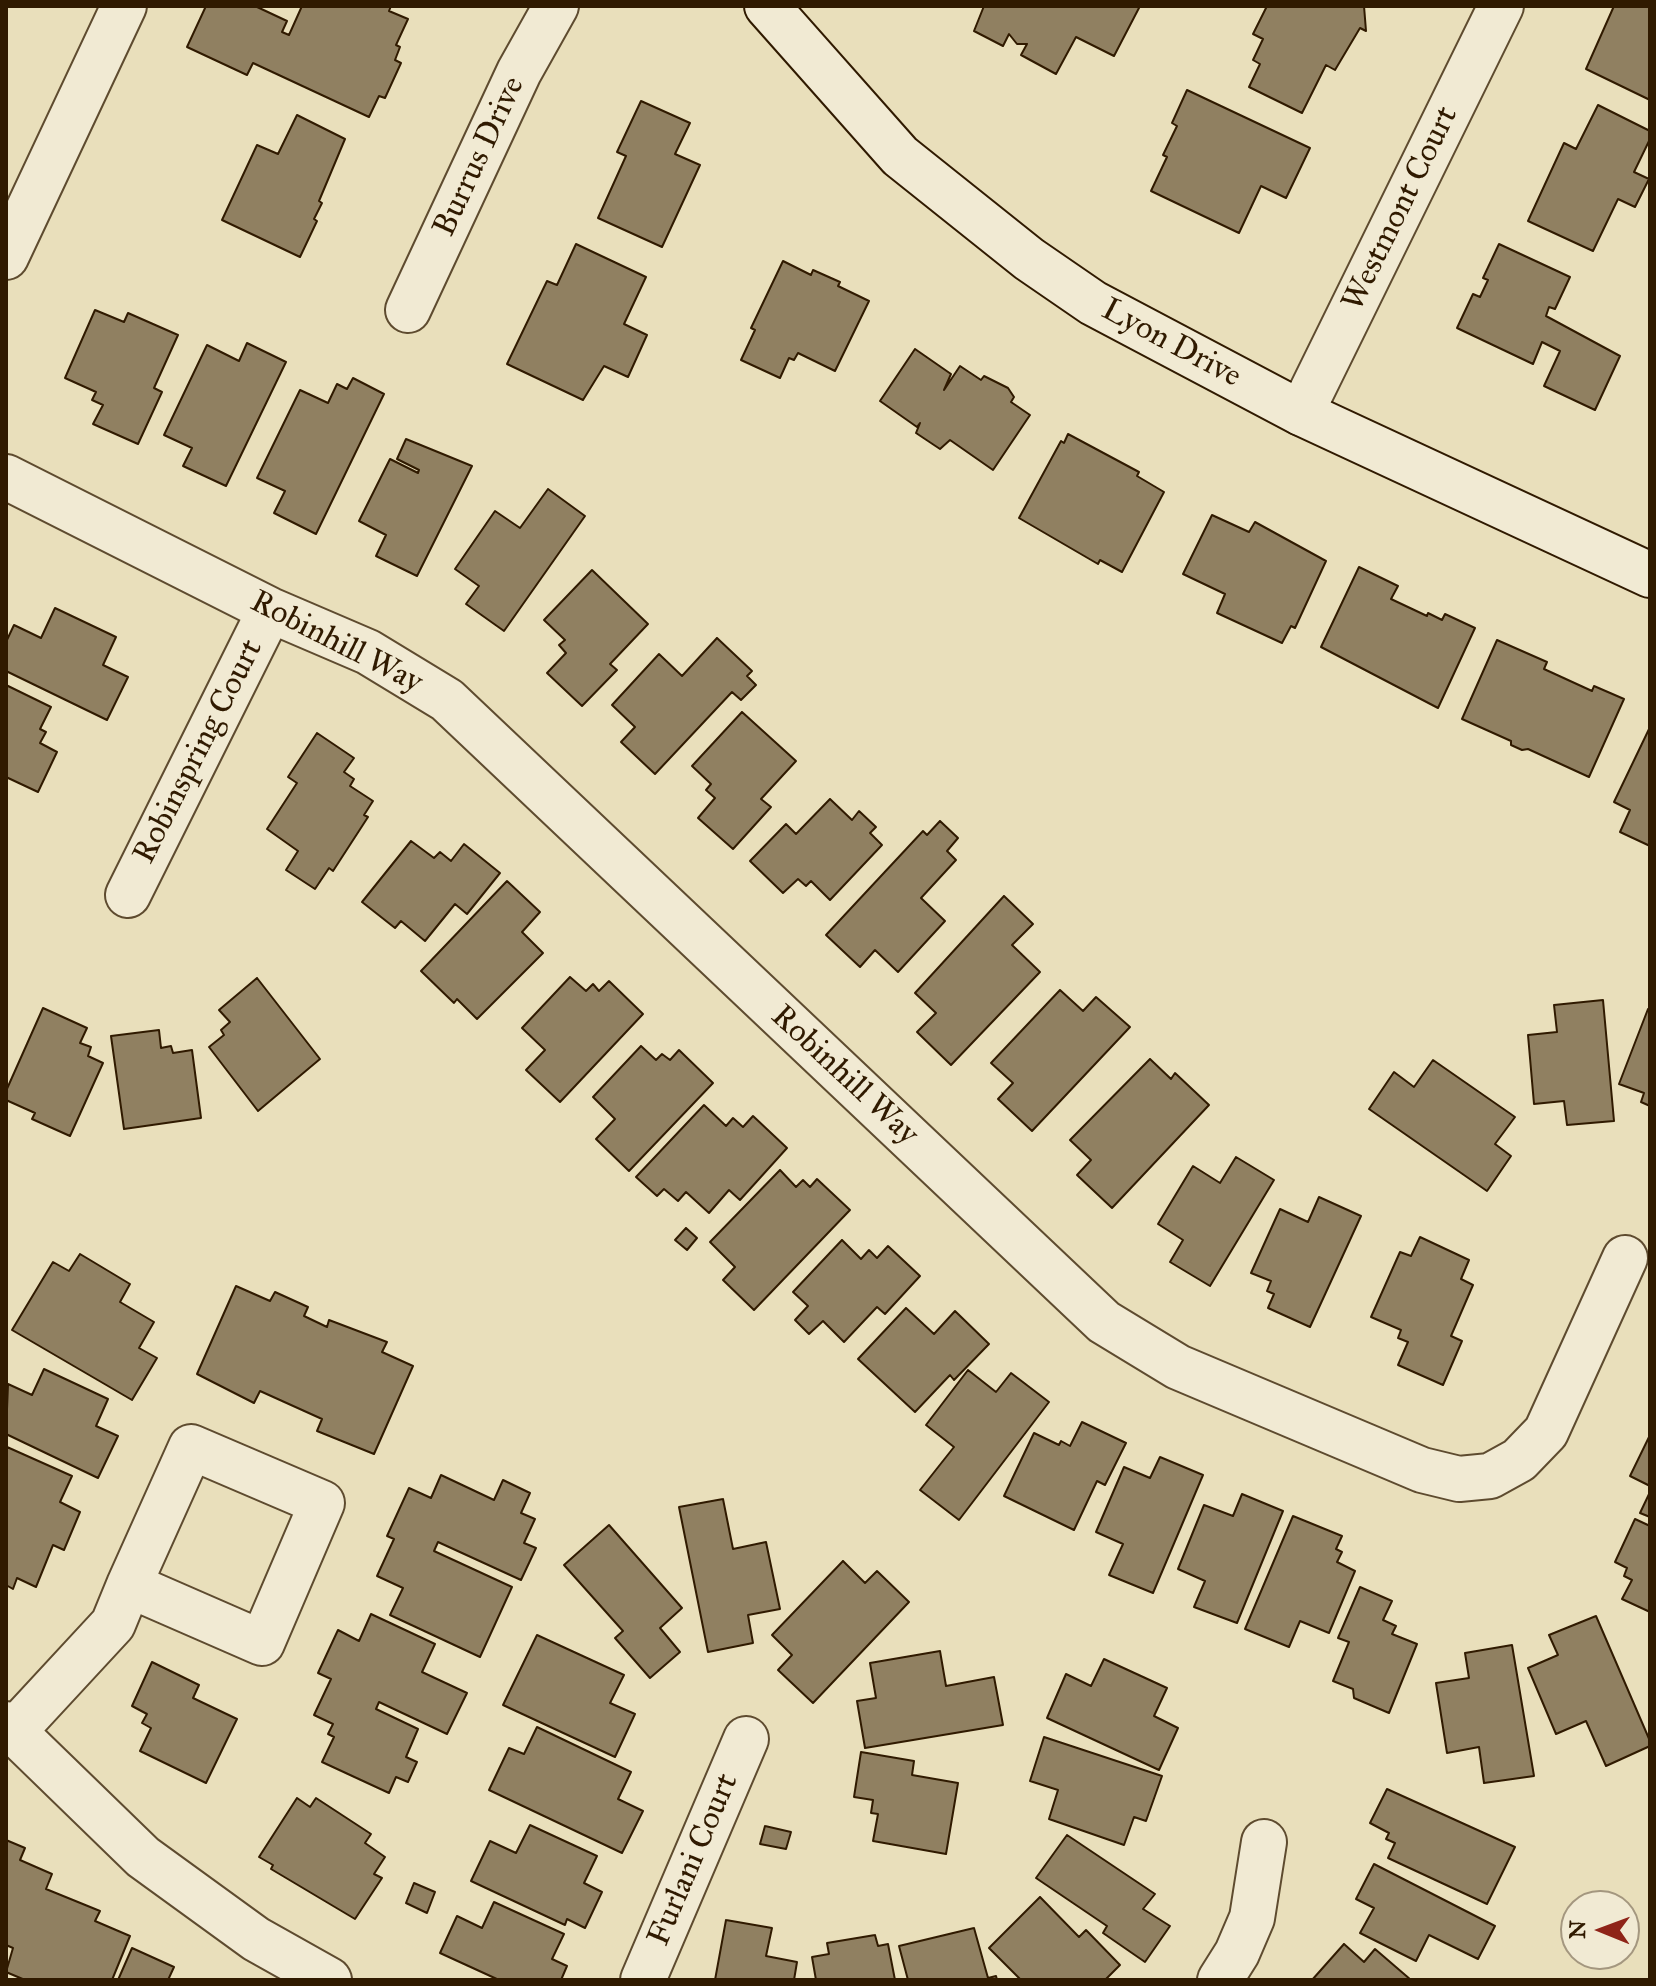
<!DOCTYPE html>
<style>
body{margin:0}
#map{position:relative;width:1656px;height:1986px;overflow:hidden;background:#e9dfbb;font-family:"IM FELL Great Primer",serif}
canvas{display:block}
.frame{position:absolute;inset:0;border:8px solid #301a00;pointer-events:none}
.north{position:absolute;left:1560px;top:1890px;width:80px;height:80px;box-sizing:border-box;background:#f1ead3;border:2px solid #a4977f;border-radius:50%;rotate:271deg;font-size:22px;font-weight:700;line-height:32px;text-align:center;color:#301a00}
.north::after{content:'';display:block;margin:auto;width:28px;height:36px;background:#8f2418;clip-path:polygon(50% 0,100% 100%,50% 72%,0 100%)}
</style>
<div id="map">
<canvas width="1656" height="1986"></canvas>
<div class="frame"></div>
<div class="north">N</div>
</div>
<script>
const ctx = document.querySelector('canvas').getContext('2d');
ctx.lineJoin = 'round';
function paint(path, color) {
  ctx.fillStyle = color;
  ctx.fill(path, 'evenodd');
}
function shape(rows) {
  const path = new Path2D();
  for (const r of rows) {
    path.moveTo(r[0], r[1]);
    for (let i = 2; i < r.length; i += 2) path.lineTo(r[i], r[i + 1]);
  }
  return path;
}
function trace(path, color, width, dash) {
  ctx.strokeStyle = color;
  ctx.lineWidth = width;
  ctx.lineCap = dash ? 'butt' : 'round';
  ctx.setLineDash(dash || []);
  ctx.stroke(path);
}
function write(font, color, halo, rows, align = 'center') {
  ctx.font = font + ' "IM FELL Great Primer",serif';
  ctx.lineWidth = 6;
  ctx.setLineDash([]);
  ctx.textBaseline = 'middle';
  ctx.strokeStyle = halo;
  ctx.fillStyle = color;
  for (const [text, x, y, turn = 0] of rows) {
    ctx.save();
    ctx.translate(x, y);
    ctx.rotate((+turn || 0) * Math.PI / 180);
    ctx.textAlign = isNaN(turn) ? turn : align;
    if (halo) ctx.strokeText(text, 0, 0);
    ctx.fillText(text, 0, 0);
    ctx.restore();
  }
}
const building = shape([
 [206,6,255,6,287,21,282,32,289,35,302,6,391,6,389,11,408,19,396,45,400,47,395,60,401,63,385,98,379,96,369,117,253,63,247,75,187,47,206,6],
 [984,6,1140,6,1114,56,1076,37,1056,74,1021,55,1027,44,1017,44,1009,34,1003,46,974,31,984,6],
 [1267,6,1364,6,1366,31,1360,28,1335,70,1326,65,1302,113,1249,87,1260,64,1253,60,1263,39,1253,34,1267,6],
 [1614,6,1650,6,1650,100,1586,69,1614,6],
 [1187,90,1310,148,1286,198,1261,186,1239,233,1151,191,1167,157,1163,155,1177,126,1172,123,1187,90],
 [641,101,690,123,675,154,700,165,662,247,598,218,626,156,617,152,641,101],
 [1598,105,1650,131,1650,139,1634,172,1649,179,1635,207,1618,199,1593,251,1528,221,1564,143,1576,149,1598,105],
 [297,115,345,139,319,201,322,203,314,219,317,221,300,257,222,220,257,145,278,154,297,115],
 [576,244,646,277,624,324,647,335,628,377,604,366,583,400,507,364,547,281,557,285,576,244],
 [1499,244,1570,277,1555,309,1549,307,1546,316,1620,356,1595,410,1544,386,1560,351,1542,342,1533,364,1457,328,1473,294,1480,297,1488,280,1483,278,1499,244],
 [783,261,811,275,813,270,840,282,838,286,869,301,835,371,798,353,794,360,789,358,780,378,741,360,755,330,751,328,783,261],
 [95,310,124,322,128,313,178,335,154,388,162,392,138,444,93,424,103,405,92,400,96,392,65,378,95,310],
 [247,343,286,362,226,486,183,466,192,448,164,435,207,345,239,361,247,343],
 [915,349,951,374,944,390,960,366,981,380,984,376,1008,388,1014,397,1011,402,1030,415,993,470,950,440,940,449,916,433,920,423,917,427,880,401,915,349],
 [353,378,384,394,316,534,274,513,285,491,257,478,300,390,328,403,337,384,347,389,353,378],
 [1068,434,1139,472,1137,476,1164,492,1122,572,1100,560,1098,564,1019,518,1061,441,1064,443,1068,434],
 [406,439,472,466,417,576,376,556,386,535,359,521,390,459,418,473,419,470,397,459,406,439],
 [548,489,585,516,504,631,466,604,479,586,455,569,495,511,520,528,548,489],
 [1212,515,1249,532,1255,522,1326,561,1295,628,1291,626,1282,643,1217,613,1225,594,1183,574,1212,515],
 [1359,567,1398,586,1391,599,1427,616,1428,613,1442,620,1445,614,1475,628,1438,708,1321,647,1359,567],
 [592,570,648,624,610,664,617,670,582,706,547,673,566,653,559,645,565,640,544,620,592,570],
 [55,608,116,637,103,665,128,677,107,720,6,671,6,642,14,625,41,638,55,608],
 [717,638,752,671,747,676,756,685,741,700,732,692,655,774,621,742,635,727,612,705,659,654,682,676,717,638],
 [1497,640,1547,662,1544,669,1592,691,1594,686,1624,699,1589,777,1528,749,1522,750,1511,745,1511,741,1462,719,1497,640],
 [6,685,51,707,40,729,46,732,40,743,57,752,38,792,6,777,6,685],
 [742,712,796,761,761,799,771,807,733,849,698,818,715,798,706,790,711,784,692,766,742,712],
 [1650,727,1650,846,1620,832,1630,810,1614,802,1650,727],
 [317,733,354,758,344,772,354,779,350,786,373,801,364,815,368,817,333,871,329,868,315,889,286,870,298,851,267,829,297,783,288,777,317,733],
 [830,799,852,820,859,811,876,827,870,833,882,845,830,900,811,881,806,886,798,879,783,893,750,861,786,824,796,834,830,799],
 [940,821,958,838,947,851,956,860,921,898,945,921,898,972,875,950,860,967,826,935,923,831,927,835,940,821],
 [411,841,434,858,440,852,451,861,464,844,500,873,467,914,455,904,425,941,401,921,395,928,362,902,411,841],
 [507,881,540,912,522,932,543,953,477,1019,457,999,454,1003,421,971,507,881],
 [1004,896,1033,924,1012,945,1040,972,951,1065,917,1032,936,1013,915,993,1004,896],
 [570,977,586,991,593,984,599,991,609,981,643,1014,560,1102,526,1070,545,1050,522,1028,570,977],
 [257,978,320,1059,258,1111,209,1047,224,1035,221,1030,230,1022,219,1010,257,978],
 [1060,990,1083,1011,1096,997,1130,1027,1032,1131,998,1099,1013,1083,991,1063,1060,990],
 [1603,1000,1614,1121,1567,1125,1564,1101,1534,1104,1528,1035,1557,1032,1554,1005,1603,1000],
 [43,1008,87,1028,80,1043,91,1047,88,1056,103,1063,70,1136,32,1119,35,1113,6,1100,6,1091,43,1008],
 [1648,1009,1650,1010,1650,1106,1641,1102,1644,1093,1619,1084,1648,1009],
 [159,1030,161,1048,171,1046,173,1053,192,1050,201,1118,124,1129,111,1036,159,1030],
 [641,1046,656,1060,662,1054,670,1060,679,1050,713,1083,629,1171,596,1139,615,1119,593,1097,641,1046],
 [1150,1059,1171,1079,1175,1073,1209,1105,1112,1208,1077,1175,1091,1160,1070,1140,1150,1059],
 [1433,1060,1515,1117,1495,1144,1511,1156,1487,1191,1369,1109,1394,1072,1414,1087,1433,1060],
 [704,1105,726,1126,733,1118,743,1127,753,1116,787,1148,740,1200,729,1190,709,1213,686,1192,678,1201,664,1189,657,1196,636,1177,704,1105],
 [1236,1157,1274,1180,1210,1286,1170,1262,1183,1240,1158,1224,1193,1166,1220,1183,1236,1157],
 [780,1170,796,1187,803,1180,810,1187,817,1179,850,1210,754,1310,723,1280,735,1267,710,1242,780,1170],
 [1319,1197,1361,1216,1310,1327,1268,1308,1274,1294,1267,1291,1271,1281,1251,1273,1280,1209,1308,1222,1319,1197],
 [686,1228,697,1238,687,1250,675,1240,686,1228],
 [1420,1237,1469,1260,1461,1279,1473,1285,1451,1336,1462,1341,1443,1385,1398,1365,1408,1342,1398,1338,1401,1330,1371,1317,1400,1252,1411,1256,1420,1237],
 [842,1240,861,1259,869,1250,877,1258,888,1246,920,1276,885,1314,877,1307,844,1342,823,1321,809,1334,795,1320,808,1306,793,1292,842,1240],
 [80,1254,130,1284,120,1302,154,1322,139,1348,157,1358,132,1400,12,1330,53,1262,69,1271,80,1254],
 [236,1286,270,1301,275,1292,308,1307,304,1316,327,1327,329,1320,387,1342,382,1352,413,1366,374,1454,317,1431,322,1419,260,1391,254,1403,197,1374,236,1286],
 [906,1308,934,1334,955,1311,989,1344,954,1380,950,1375,915,1412,858,1359,906,1308],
 [44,1369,108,1399,96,1426,118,1436,98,1478,6,1434,8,1384,32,1395,44,1369],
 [968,1370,996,1392,1011,1373,1049,1402,959,1520,920,1490,954,1447,926,1425,968,1370],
 [1082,1422,1126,1443,1105,1485,1097,1481,1074,1530,1004,1496,1034,1433,1059,1445,1061,1441,1070,1446,1082,1422],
 [1650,1435,1650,1486,1630,1476,1650,1435],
 [7,1447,72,1476,60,1502,80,1512,64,1550,53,1545,36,1587,17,1578,13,1589,6,1585,7,1447],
 [1160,1457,1203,1475,1153,1593,1109,1575,1123,1544,1096,1532,1124,1467,1150,1478,1160,1457],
 [441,1475,494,1500,503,1480,530,1493,521,1513,535,1519,524,1543,536,1548,521,1580,438,1542,434,1551,512,1587,480,1657,390,1615,403,1588,377,1576,394,1539,387,1536,409,1488,431,1498,441,1475],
 [1650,1492,1650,1517,1640,1513,1650,1492],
 [1242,1494,1283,1511,1237,1623,1194,1607,1205,1581,1178,1569,1204,1505,1233,1516,1242,1494],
 [723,1499,733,1549,766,1542,780,1609,748,1615,753,1643,708,1652,679,1507,723,1499],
 [1293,1516,1342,1536,1336,1549,1342,1552,1337,1562,1355,1571,1329,1633,1300,1621,1289,1647,1245,1629,1293,1516],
 [1635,1519,1650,1526,1650,1612,1622,1599,1632,1580,1624,1576,1627,1568,1615,1562,1635,1519],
 [609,1525,682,1608,660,1628,680,1652,650,1678,615,1638,623,1631,564,1565,609,1525],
 [843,1561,865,1583,877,1571,909,1602,813,1703,778,1670,792,1655,772,1635,843,1561],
 [1360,1587,1392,1601,1383,1620,1396,1626,1392,1634,1417,1644,1389,1713,1354,1698,1353,1689,1333,1681,1349,1642,1338,1638,1360,1587],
 [371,1614,435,1644,422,1672,467,1693,447,1734,379,1702,376,1709,418,1729,406,1757,417,1762,408,1782,396,1777,389,1793,322,1762,334,1737,328,1734,333,1724,314,1715,331,1679,318,1673,338,1630,359,1641,371,1614],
 [1596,1616,1650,1741,1650,1746,1606,1766,1586,1721,1556,1734,1528,1668,1558,1655,1549,1635,1596,1616],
 [537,1635,624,1675,610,1703,635,1714,615,1757,503,1705,537,1635],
 [1512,1645,1534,1776,1484,1783,1479,1747,1447,1753,1436,1683,1469,1678,1465,1653,1512,1645],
 [940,1651,946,1686,994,1677,1003,1725,865,1748,857,1701,876,1698,870,1663,940,1651],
 [1104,1659,1167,1688,1154,1716,1178,1728,1159,1770,1047,1718,1066,1674,1091,1686,1104,1659],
 [152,1662,199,1685,193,1698,237,1719,206,1783,140,1751,151,1728,142,1723,147,1714,132,1706,152,1662],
 [537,1727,631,1772,618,1799,643,1811,622,1853,489,1790,509,1748,524,1754,537,1727],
 [1044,1737,1162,1776,1146,1821,1134,1817,1124,1845,1049,1819,1058,1790,1030,1781,1044,1737],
 [861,1752,914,1761,912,1775,958,1783,946,1854,873,1841,878,1814,871,1813,873,1800,854,1797,861,1752],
 [1387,1789,1515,1847,1487,1904,1388,1858,1395,1843,1386,1839,1389,1833,1370,1823,1387,1789],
 [297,1798,310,1807,316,1798,371,1834,365,1843,385,1857,374,1874,382,1878,355,1919,271,1869,273,1865,259,1857,297,1798],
 [530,1825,597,1856,584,1883,602,1892,585,1928,567,1919,565,1925,471,1881,490,1841,516,1853,530,1825],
 [765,1826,791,1832,786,1849,760,1844,765,1826],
 [1067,1835,1155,1894,1143,1909,1170,1926,1145,1962,1103,1933,1107,1926,1036,1878,1067,1835],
 [6,1840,25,1848,20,1860,52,1874,46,1889,100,1911,95,1921,130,1936,112,1980,25,1980,6,1972,13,1948,6,1945,6,1840],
 [1374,1864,1495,1926,1478,1959,1429,1935,1416,1961,1360,1933,1374,1908,1356,1899,1374,1864],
 [414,1883,435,1892,427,1913,406,1903,414,1883],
 [1040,1897,1079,1937,1086,1930,1120,1965,1105,1980,1021,1980,989,1948,1040,1897],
 [494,1902,564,1934,552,1959,567,1966,561,1980,499,1980,440,1953,457,1916,482,1928,494,1902],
 [726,1920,772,1928,766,1956,797,1962,794,1980,715,1980,726,1920],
 [974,1928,988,1978,996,1976,997,1980,908,1980,899,1946,974,1928],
 [875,1935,878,1946,888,1944,895,1980,816,1980,812,1957,829,1954,827,1943,875,1935],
 [1344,1944,1364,1962,1375,1949,1411,1980,1312,1980,1344,1944],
 [132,1948,174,1967,168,1980,118,1980,132,1948]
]);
paint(building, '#908061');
trace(building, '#301a00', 2);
const street = shape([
 [6,257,124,6],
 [408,310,519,72,556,6],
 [1301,413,1501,6],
 [6,477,270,610,368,652,447,700,1104,1322,1178,1367,1422,1470,1459,1479,1490,1476,1519,1460,1546,1432,1625,1258],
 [128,895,270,610],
 [6,1724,143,1857,256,1939,329,1980],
 [14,1731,113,1624,129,1585,191,1447,322,1503,262,1643,129,1585],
 [643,1980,746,1739],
 [1220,1980,1237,1953,1252,1918,1264,1842]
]);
const secondary = shape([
 [767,6,900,156,1029,259,1093,303,1301,413,1650,575]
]);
trace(street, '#5e4b2f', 48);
trace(secondary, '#301a00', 48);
trace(street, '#f1ead3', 44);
trace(secondary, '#f1ead3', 44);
write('32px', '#301a00', '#f1ead3', [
 ["Burrus Drive",480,157,-65],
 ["Westmont Court",1401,209,-64],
 ["Lyon Drive",1171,344,28],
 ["Robinhill Way",336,643,27],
 ["Robinspring Court",199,752,-63],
 ["Robinhill Way",844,1076,43],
 ["Furlani Court",694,1860,-67]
]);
</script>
